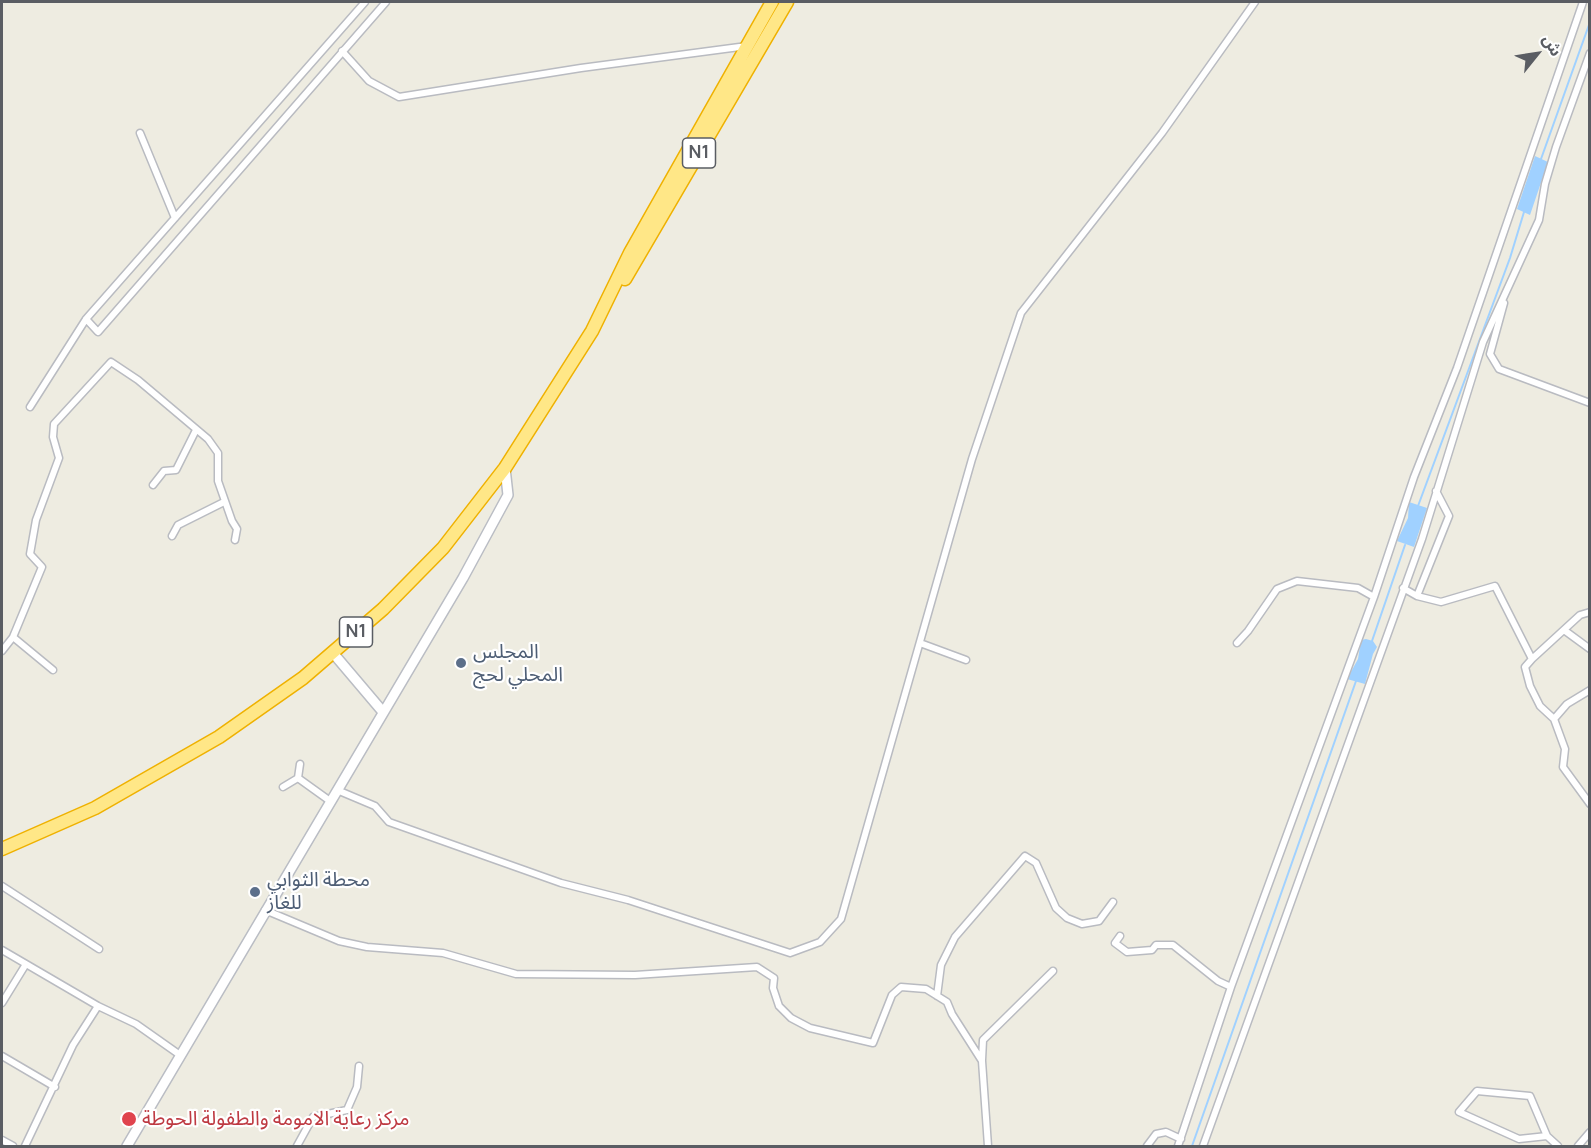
<!DOCTYPE html>
<meta charset="utf-8">
<style>
body{margin:0}
#map{position:relative;width:1591px;height:1148px;overflow:hidden;background:#eeece1;font-family:Manrope,"Noto Sans Arabic",sans-serif}
canvas{display:block}
.frame{position:absolute;inset:0;border:3px solid #5a5d63;pointer-events:none}
.north{position:absolute;left:1507px;top:24px;width:60px;height:60px;-webkit-text-stroke:4px #fff;paint-order:stroke;rotate:60deg;font-size:16px;font-weight:700;line-height:24px;text-align:center;color:#5a5d63}
.north::after{content:'';display:block;margin:auto;width:21px;height:27px;background:#5a5d63;clip-path:polygon(50% 0,100% 100%,50% 72%,0 100%)}
</style>
<div id="map">
<canvas width="1591" height="1148"></canvas>
<div class="frame"></div>
<div class="north">ش</div>
</div>
<script>
const ctx = document.querySelector('canvas').getContext('2d');
ctx.lineJoin = 'round';
function paint(path, color) {
  ctx.fillStyle = color;
  ctx.fill(path, 'evenodd');
}
function shape(rows) {
  const path = new Path2D();
  for (const r of rows) {
    path.moveTo(r[0], r[1]);
    for (let i = 2; i < r.length; i += 2) path.lineTo(r[i], r[i + 1]);
  }
  return path;
}
function trace(path, color, width, dash) {
  ctx.strokeStyle = color;
  ctx.lineWidth = width;
  ctx.lineCap = dash ? 'butt' : 'round';
  ctx.setLineDash(dash || []);
  ctx.stroke(path);
}
function write(font, color, halo, rows, align = 'center') {
  ctx.font = font + ' Manrope,"Noto Sans Arabic",sans-serif';
  ctx.lineWidth = 4.5;
  ctx.setLineDash([]);
  ctx.textBaseline = 'middle';
  ctx.strokeStyle = halo;
  ctx.fillStyle = color;
  for (const [text, x, y, turn = 0] of rows) {
    ctx.save();
    ctx.translate(x, y);
    ctx.rotate((+turn || 0) * Math.PI / 180);
    ctx.textAlign = isNaN(turn) ? turn : align;
    if (halo) ctx.strokeText(text, 0, 0);
    ctx.fillText(text, 0, 0);
    ctx.restore();
  }
}
paint(shape([
 [1535,156,1548,162,1530,215,1517,209],
 [1409,502,1427,508,1414,547,1397,541,1408,518],
 [1366,639,1373,641,1377,647,1373,654,1365,684,1347,679,1358,659,1361,640]
]), '#a0d1ff');
trace(shape([
 [1541,159,1590,22],
 [1418,506,1510,258,1524,212],
 [1372,641,1405,545],
 [1192,1146,1356,681]
]), '#a0d1ff', 2);
const street = shape([
 [342,51,369,81,399,97,581,68,747,46],
 [140,133,175,218],
 [1504,303,1490,354,1499,369,1590,403],
 [86,319,98,332,386,2],
 [30,407,86,319,365,2],
 [153,485,164,471,176,470,196,430],
 [172,536,178,525,224,502],
 [1403,588,1417,596,1441,602,1495,586,1532,659,1525,667,1530,686,1540,706,1554,719,1565,749,1563,767,1590,804],
 [1417,596,1449,516,1436,491],
 [1564,630,1590,649],
 [13,637,42,567,30,554,36,520,59,458,53,437,54,424,111,362,138,380,208,439,218,453,218,481,232,521,237,529,235,540],
 [920,643,966,660],
 [1237,643,1248,631,1277,589,1297,581,1358,588,1374,597],
 [2,651,13,637,53,670],
 [1532,659,1580,615,1590,612],
 [1554,719,1567,704,1590,690],
 [300,764,298,778,330,801],
 [283,787,298,778],
 [337,790,375,806,389,822,561,883,628,900,790,953,820,942,841,919,972,459,1021,313,1162,133,1255,2],
 [2,886,99,949],
 [265,910,339,941,367,947,443,953,516,974,635,975,757,967,774,978,773,988,779,1006,791,1018,810,1028,873,1043,892,995,901,987,926,989,947,1002,952,1014,982,1061,988,1146],
 [1120,936,1115,943,1127,952,1152,950,1156,945,1173,945,1218,981,1231,987],
 [2,950,98,1006,136,1024,180,1055],
 [937,996,941,965,955,937,1025,856,1036,863,1056,908,1067,918,1082,924,1099,921,1113,902],
 [2,1003,26,964],
 [2,1056,55,1087],
 [982,1060,983,1040,1053,971],
 [1547,1136,1519,1139,1459,1112,1477,1091,1530,1096,1547,1136,1558,1146],
 [2,1140,13,1146],
 [25,1146,73,1045,98,1006],
 [297,1146,313,1117,347,1110,357,1087,359,1066],
 [1147,1146,1156,1134,1166,1132,1181,1139],
 [1178,1146,1231,987,1374,597,1414,477,1457,368,1583,2],
 [1203,1146,1422,539,1483,342,1539,220,1545,184,1556,147,1590,53],
 [1578,1146,1590,1132]
]);
const secondary = shape([
 [333,653,383,712],
 [127,1146,463,578,508,495,505,468]
]);
const highway = shape([
 [625,279,787,2],
 [2,849,95,808,219,737,303,678,383,609,443,548,505,468,592,331,630,253,772,2]
]);
trace(street, '#b9bbc1', 9);
trace(secondary, '#babdc4', 12);
trace(highway, '#efb100', 15);
trace(street, '#fff', 6);
trace(secondary, '#fff', 9);
trace(highway, '#ffe787', 12);
for (const [x, y, r, color] of [
 [461,663,6,"#5c6f8a"],
 [255,892,6,"#5c6f8a"],
 [129,1119,8,"#e0444e"]
]) {
  const dot = new Path2D();
  dot.arc(x, y, r, 0, 2 * Math.PI);
  ctx.fillStyle = color;
  ctx.fill(dot);
  trace(dot, '#fff', 2);
}
for (const [x, y, w] of [
 [699,153,33],
 [356,632,33]
]) {
  const box = new Path2D();
  box.roundRect(x - w / 2, y - 15, w, 30, 4.5);
  ctx.fillStyle = '#fff';
  ctx.fill(box);
  trace(box, '#5a5d63', 1.5);
}
write('bold 18px', '#5a5d63', null, [
 ["N1",699,153],
 ["N1",356,632]
]);
write('20px', '#4e5e75', '#fff', [
 ["المجلس",473,652],
 ["المحلي لحج",473,675],
 ["محطة الثوابي",267,880],
 ["للغاز",267,903]
], 'left');
write('20px', '#be3a42', '#fff', [
 ["مركز رعاية الامومة والطفولة الحوطة",142,1119]
], 'left');
</script>
